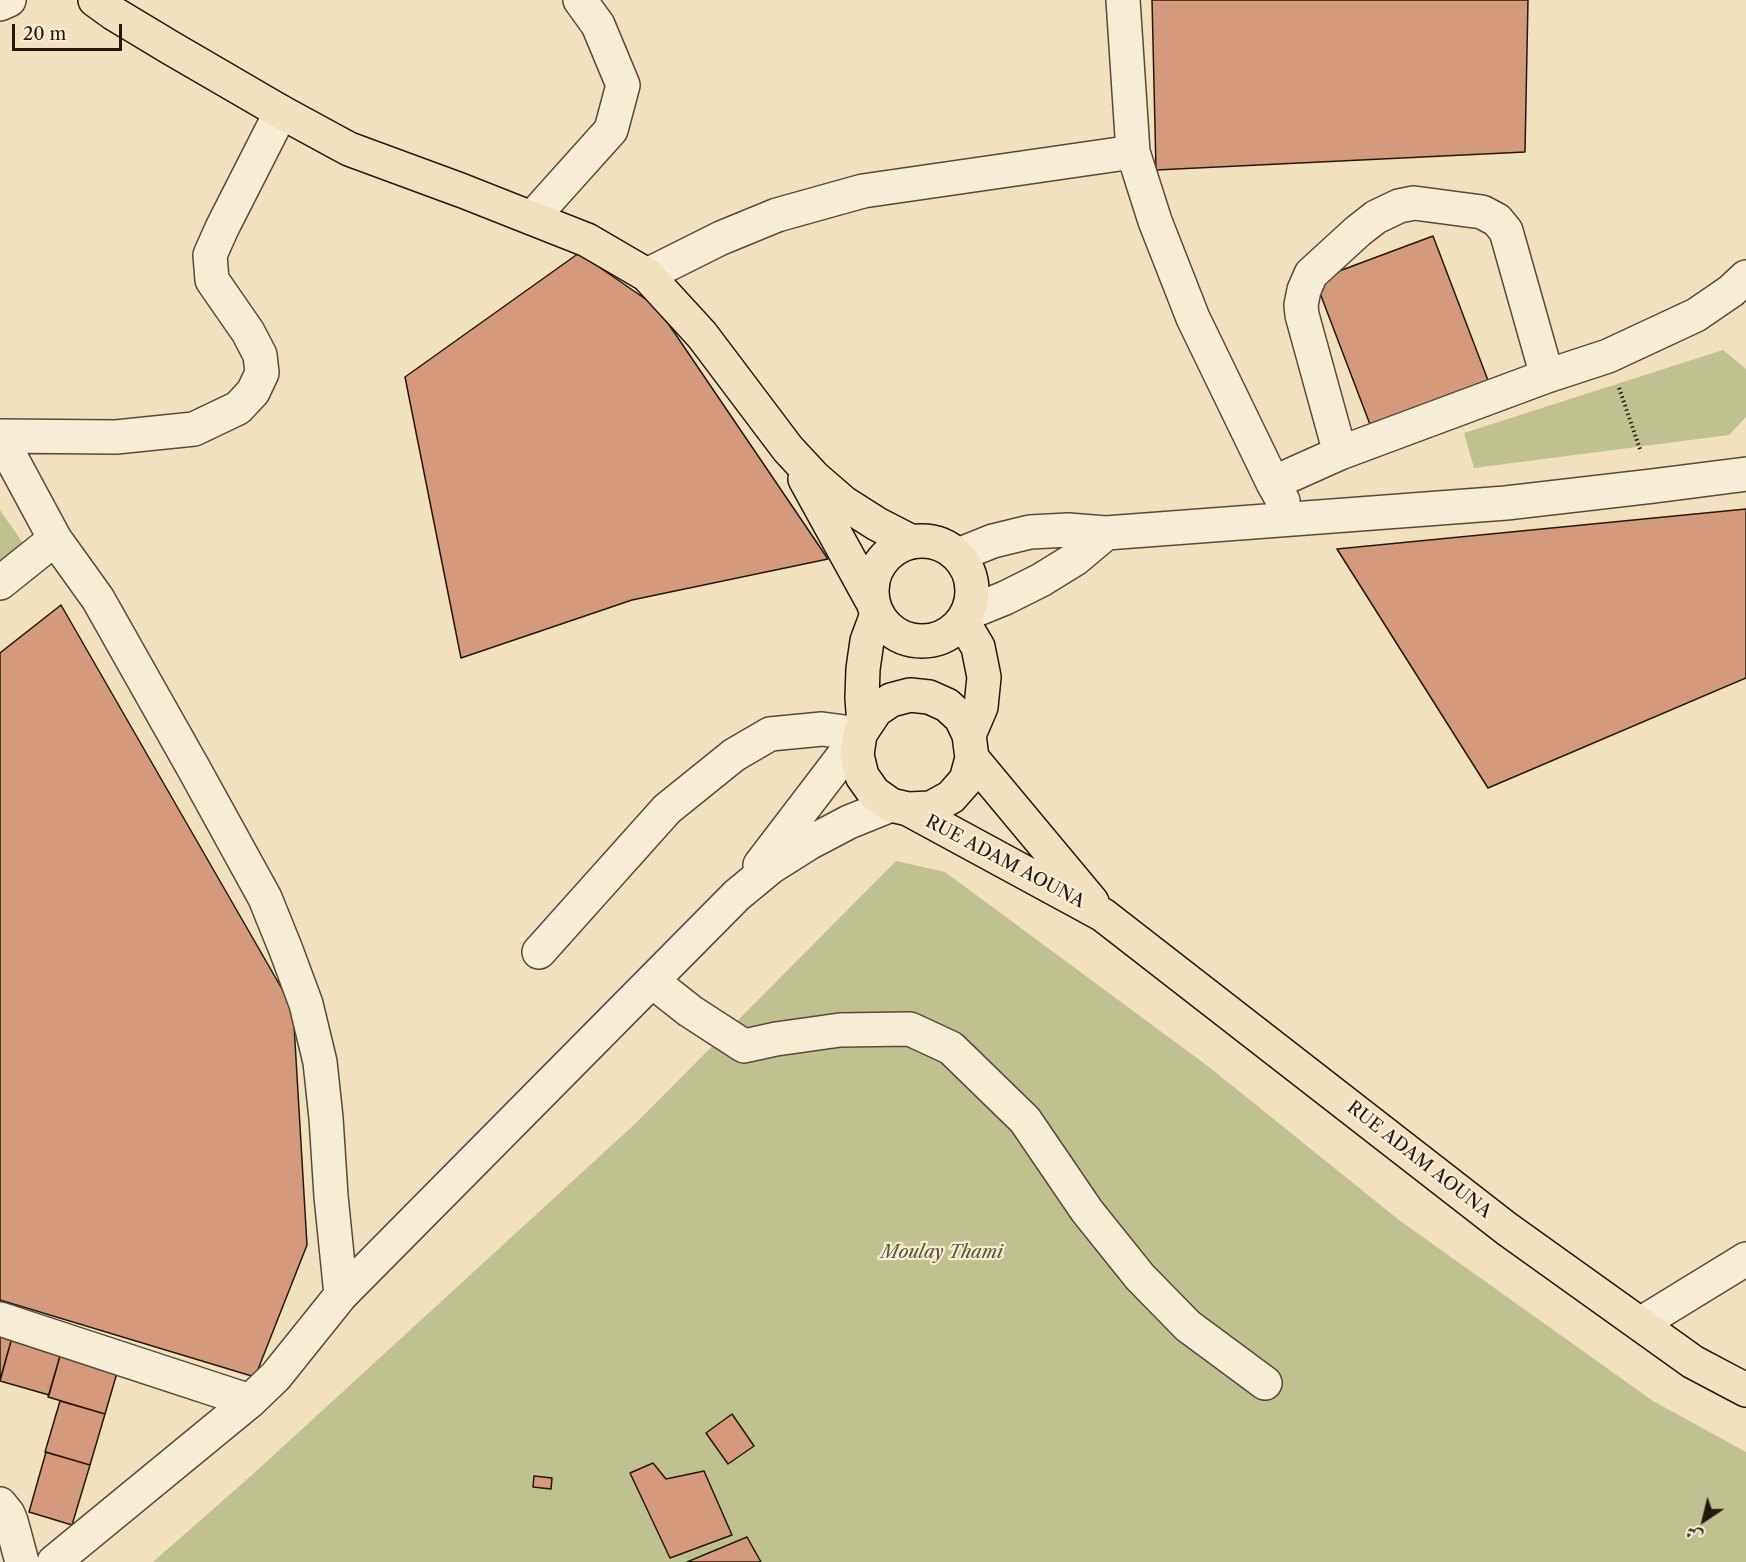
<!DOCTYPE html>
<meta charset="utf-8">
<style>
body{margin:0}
#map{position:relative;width:1746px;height:1562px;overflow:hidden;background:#f2e1bf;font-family:"Libre Caslon Text",Amiri,serif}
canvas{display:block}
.north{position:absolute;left:1674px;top:1490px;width:60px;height:60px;-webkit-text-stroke:4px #f7ecd5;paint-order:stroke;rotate:215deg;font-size:16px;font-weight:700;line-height:24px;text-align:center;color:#231810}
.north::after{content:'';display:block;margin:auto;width:21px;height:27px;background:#231810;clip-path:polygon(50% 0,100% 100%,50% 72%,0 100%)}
.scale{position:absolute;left:12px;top:24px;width:110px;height:27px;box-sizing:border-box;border:3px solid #231810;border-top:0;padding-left:8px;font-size:18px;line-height:21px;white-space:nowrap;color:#231810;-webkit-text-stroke:4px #f7ecd5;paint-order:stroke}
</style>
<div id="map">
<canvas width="1746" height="1562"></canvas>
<div class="north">ش</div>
<div class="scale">20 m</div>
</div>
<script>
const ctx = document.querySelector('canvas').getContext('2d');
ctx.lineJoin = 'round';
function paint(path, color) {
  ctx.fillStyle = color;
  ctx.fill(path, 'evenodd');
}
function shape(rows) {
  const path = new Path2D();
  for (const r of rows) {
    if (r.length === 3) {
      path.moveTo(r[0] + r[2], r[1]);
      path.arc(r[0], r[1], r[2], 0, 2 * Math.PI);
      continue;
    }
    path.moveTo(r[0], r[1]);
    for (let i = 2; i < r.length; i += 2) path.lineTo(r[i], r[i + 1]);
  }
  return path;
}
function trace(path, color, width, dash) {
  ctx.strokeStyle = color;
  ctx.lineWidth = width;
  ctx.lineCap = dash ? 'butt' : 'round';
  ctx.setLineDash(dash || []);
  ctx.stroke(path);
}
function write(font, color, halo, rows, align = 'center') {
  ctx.font = font + ' "Libre Caslon Text",serif';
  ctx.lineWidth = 4.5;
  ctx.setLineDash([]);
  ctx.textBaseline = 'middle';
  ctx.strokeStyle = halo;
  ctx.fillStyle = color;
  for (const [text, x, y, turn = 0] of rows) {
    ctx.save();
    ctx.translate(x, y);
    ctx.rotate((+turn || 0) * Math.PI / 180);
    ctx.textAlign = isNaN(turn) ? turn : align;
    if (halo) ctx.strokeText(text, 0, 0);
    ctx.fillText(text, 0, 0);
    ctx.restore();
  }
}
paint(shape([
 [1723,350,1746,369,1746,417,1729,435,1474,468,1464,433],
 [0,510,27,549,0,567],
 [896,861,945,872,1209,1067,1399,1220,1653,1401,1746,1452,1746,1562,153,1562,252,1475,636,1123]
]), '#bfc18e');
const building = shape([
 [1152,0,1528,0,1525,152,1156,170,1152,0],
 [1433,236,1489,383,1371,427,1315,280,1433,236],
 [579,253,657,307,828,559,632,600,461,658,405,377,579,253],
 [1746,509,1746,678,1488,788,1337,549,1746,509],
 [61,605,293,1008,307,1245,255,1377,0,1300,0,653,61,605],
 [0,1331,13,1334,0,1380,0,1331],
 [13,1334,62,1349,49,1395,0,1381,13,1334],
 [62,1349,119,1366,105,1414,48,1397,62,1349],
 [60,1401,105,1414,90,1465,45,1452,60,1401],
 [732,1414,754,1446,728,1464,706,1433,732,1414],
 [46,1452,90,1465,72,1525,29,1512,46,1452],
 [653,1463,666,1479,704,1471,732,1535,670,1558,630,1473,653,1463],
 [534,1476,552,1478,551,1489,533,1487,534,1476],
 [747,1537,761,1562,687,1562,747,1537]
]);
paint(building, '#d5997b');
trace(building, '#231810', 1.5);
const minor = shape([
 [0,4,9,0],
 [1133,152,1155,221,1193,318,1273,483,1283,501],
 [532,218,611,130,623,85,598,25,580,0],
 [647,275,721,238,777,215,863,191,1133,152,1123,0],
 [0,436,116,437,194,429,238,408,253,392,262,373,260,355,248,332,212,280,210,255,222,228,281,112],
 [0,437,55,539,98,599,194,769,265,898,286,950,306,1004,320,1062,326,1118,331,1196,341,1295],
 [1340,453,1302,315,1301,305,1304,290,1311,274,1358,231,1376,217,1399,206,1414,203,1482,212,1497,220,1506,231,1547,376],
 [1273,483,1340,453,1547,376,1608,356,1696,315,1731,291,1746,277],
 [958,555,993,541,1030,532,1068,530,1106,533,1506,503,1653,486,1746,474],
 [0,583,55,539],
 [968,613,1005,598,1041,580,1075,559,1106,533],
 [539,952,667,809,734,755,770,734,822,729,860,734,760,865],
 [652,981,690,1011,744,1046,776,1039,840,1030,910,1029,951,1048,1025,1120,1087,1211,1140,1277,1188,1326,1265,1383],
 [0,1319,250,1401],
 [1640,1324,1746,1259],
 [0,1504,8,1514,11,1521,22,1562],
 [54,1562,250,1401,276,1376,341,1295,737,895,771,867,809,843,849,822,891,805]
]);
const major = shape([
 [95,0,113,13,171,48,281,112,349,149,463,191,587,240,647,275,702,335,788,449,814,477,844,503,877,524,912,542],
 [805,479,871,599],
 [922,591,50],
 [963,622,978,647,984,677,981,707,969,735,972,758,966,780,951,797,931,808,908,809,891,805,874,793,862,776,857,755,860,734,876,710,891,700,910,695,929,697,947,705,961,718,969,735],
 [864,726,862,698,863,669,867,641,877,614],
 [972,758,1092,902],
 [908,809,1103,915,1507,1229,1693,1362,1746,1390]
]);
trace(minor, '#574a3c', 36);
trace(major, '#231810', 36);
trace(shape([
 [1619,388,1641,452]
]), '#231810', 4, [1.5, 3]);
trace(minor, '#f7ecd5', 33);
trace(major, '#f2e1bf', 33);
write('18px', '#231810', '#f7ecd5', [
 ["RUE ADAM AOUNA",1005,862,28],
 ["RUE ADAM AOUNA",1419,1160,38]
]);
write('italic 18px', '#5a533c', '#f7ecd5', [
 ["Moulay Thami",942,1253]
]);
</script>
